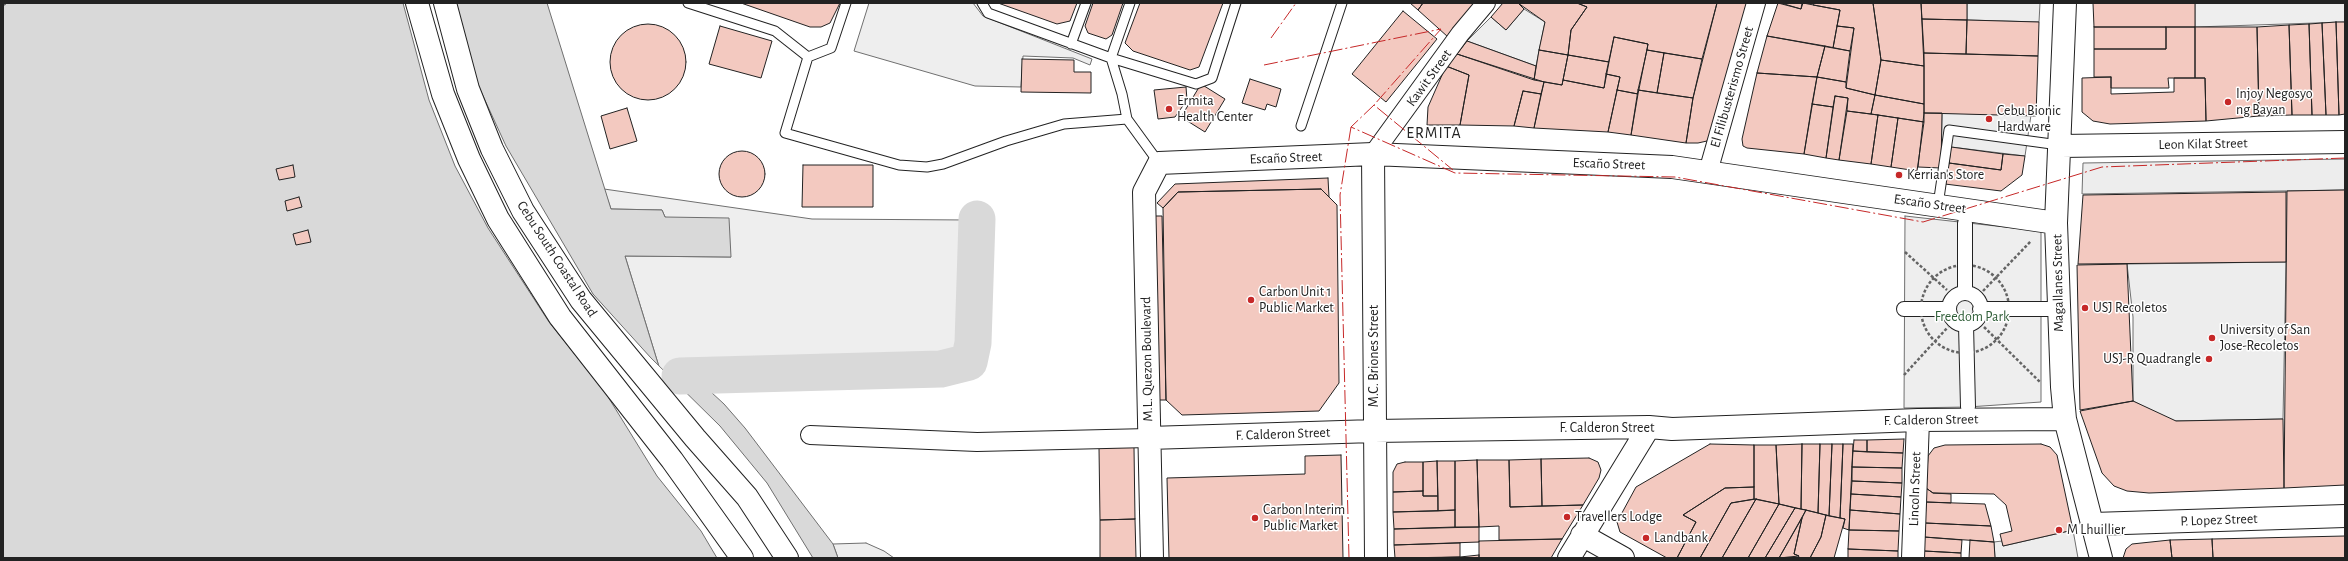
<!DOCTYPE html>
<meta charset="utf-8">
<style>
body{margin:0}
#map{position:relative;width:2348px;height:561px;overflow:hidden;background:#fff;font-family:"Alegreya Sans",sans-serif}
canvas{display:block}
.frame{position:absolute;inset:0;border:4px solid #222;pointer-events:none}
</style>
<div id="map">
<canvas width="2348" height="561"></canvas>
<div class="frame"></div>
</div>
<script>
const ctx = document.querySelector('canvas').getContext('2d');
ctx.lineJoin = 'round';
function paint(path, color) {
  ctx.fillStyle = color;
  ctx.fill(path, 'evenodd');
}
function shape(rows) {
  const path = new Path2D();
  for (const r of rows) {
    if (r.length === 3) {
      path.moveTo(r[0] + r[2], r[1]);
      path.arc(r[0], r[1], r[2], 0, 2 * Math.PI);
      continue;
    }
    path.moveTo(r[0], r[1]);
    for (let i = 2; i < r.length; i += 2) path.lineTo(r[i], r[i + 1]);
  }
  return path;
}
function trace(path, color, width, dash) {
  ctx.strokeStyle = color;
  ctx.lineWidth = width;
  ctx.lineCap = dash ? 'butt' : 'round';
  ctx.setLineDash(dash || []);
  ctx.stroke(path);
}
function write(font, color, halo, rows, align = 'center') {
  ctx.font = font + ' "Alegreya Sans",sans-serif';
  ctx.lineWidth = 3;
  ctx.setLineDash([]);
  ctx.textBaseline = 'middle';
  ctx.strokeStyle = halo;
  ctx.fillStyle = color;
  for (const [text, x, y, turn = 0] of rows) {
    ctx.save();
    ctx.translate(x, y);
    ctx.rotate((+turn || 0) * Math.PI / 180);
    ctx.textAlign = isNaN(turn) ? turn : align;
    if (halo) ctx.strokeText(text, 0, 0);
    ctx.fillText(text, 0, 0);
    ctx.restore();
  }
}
const green = shape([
 [869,3,973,3,983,16,1092,59,1090,65,1073,58,1023,56,1021,87,975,86,854,51,869,3],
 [2195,3,2345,3,2345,22,2195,27,2195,3],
 [1524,9,1545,22,1536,66,1467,41,1491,17,1506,30,1524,9],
 [604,189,812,219,971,220,962,359,660,370,625,256,731,257,665,217,662,210,611,209,604,189],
 [1905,216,2041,231,2041,402,1968,407,1904,408,1905,216],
 [866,543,884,551,894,558,838,558,833,544,866,543]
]);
paint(green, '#eee');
trace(green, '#6f6f6f', 1);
const parking = shape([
 [1967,3,2040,3,2039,22,1967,20,1967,3],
 [1942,113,2031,115,2025,156,1951,147,1941,168,1942,113],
 [2345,159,2345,190,2082,194,2083,163,2345,159],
 [2286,262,2283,419,2171,421,2133,401,2133,317,2127,264,2286,262],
 [2073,530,2078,558,1995,558,1994,542,2002,541,2003,546,2073,530]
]);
paint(parking, '#ededed');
trace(parking, '#6f6f6f', 1);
const water = shape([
 [3,3,547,3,611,209,662,210,665,217,729,218,731,257,625,256,660,370,680,376,711,392,724,404,745,428,833,544,838,558,3,558,3,3]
]);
paint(water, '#d9d9d9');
trace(water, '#6f6f6f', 1);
const pier = shape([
 [403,3,456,3,478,85,506,146,593,294,651,358,720,426,767,483,813,558,717,558,701,531,657,476,605,392,549,322,488,228,455,166,429,100,403,3]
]);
paint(pier, '#fff');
trace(pier, '#6f6f6f', 1);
trace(shape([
 [680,376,941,369,969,362,973,343,977,219]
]), '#d9d9d9', 37);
const building = shape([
 [741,3,840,3,830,23,821,27,810,27,741,3],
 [998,3,1077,3,1070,21,1057,24,998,3],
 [1093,3,1123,3,1112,35,1106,39,1088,33,1085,26,1093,3],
 [1140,3,1223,3,1199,67,1190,70,1133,51,1125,43,1140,3],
 [1410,3,1423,3,1418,10,1410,3],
 [1423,3,1477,3,1448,37,1418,10,1423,3],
 [1503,3,1518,3,1524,9,1506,30,1491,17,1503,3],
 [1518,3,1577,3,1587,7,1571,30,1568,55,1539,50,1545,22,1518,3],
 [1577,3,1717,3,1702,59,1647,50,1648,44,1614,37,1609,62,1568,55,1571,30,1587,7,1577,3],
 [1717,3,1748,3,1713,133,1707,141,1698,143,1686,143,1693,98,1717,3],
 [1778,3,1801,9,1803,3,1840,10,1833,48,1767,36,1778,3],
 [1781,3,1802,3,1801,9,1781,3],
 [1814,3,1873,3,1881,60,1875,95,1846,88,1854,28,1837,26,1840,10,1813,5,1814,3],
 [1873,3,1921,3,1924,66,1881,60,1873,3],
 [1921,3,1967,3,1967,20,1922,19,1921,3],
 [2093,3,2195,3,2195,27,2094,27,2093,3],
 [1403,11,1437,39,1386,102,1352,74,1403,11],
 [1922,19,1967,20,1966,54,1924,53,1922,19],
 [1967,20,2039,22,2038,56,1966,54,1967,20],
 [2336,22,2345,22,2345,114,2339,115,2336,22],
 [2336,22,2339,115,2326,115,2322,23,2336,22],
 [2322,23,2326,115,2312,115,2309,24,2322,23],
 [2309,24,2312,115,2292,115,2289,25,2309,24],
 [648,62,38],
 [2289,25,2292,115,2259,116,2257,27,2289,25],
 [720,26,772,41,761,78,709,64,720,26],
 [1837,26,1854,28,1850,51,1833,48,1837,26],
 [2094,27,2166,27,2166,49,2094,49,2094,27],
 [2166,27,2195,27,2195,78,2168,78,2169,88,2111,88,2111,77,2094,77,2094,49,2166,49,2166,27],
 [2195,27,2257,27,2259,116,2206,121,2205,78,2195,78,2195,27],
 [1767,36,1825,46,1817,77,1757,73,1767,36],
 [1614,37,1648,44,1638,94,1617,90,1620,77,1606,74,1614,37],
 [1467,41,1536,66,1534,80,1457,54,1467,41],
 [1825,46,1850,51,1846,82,1817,77,1825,46],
 [1539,50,1568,55,1562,85,1534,80,1539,50],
 [1647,50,1664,53,1657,93,1638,90,1647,50],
 [1664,53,1702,59,1693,98,1657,93,1664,53],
 [1924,53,2038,56,2036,116,1924,113,1924,53],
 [1457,54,1544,82,1541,94,1523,91,1514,126,1460,125,1469,75,1446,66,1457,54],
 [1568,55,1609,62,1604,88,1563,80,1568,55],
 [1022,59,1074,60,1074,72,1091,72,1091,93,1021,92,1022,59],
 [1881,60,1924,66,1924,104,1875,95,1881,60],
 [1446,66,1469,75,1460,125,1427,125,1428,107,1446,66],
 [1757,73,1817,77,1804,154,1747,148,1743,146,1742,139,1757,73],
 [1606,74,1620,77,1608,132,1534,128,1544,82,1562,85,1563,80,1604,88,1606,74],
 [1817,77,1846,82,1846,88,1875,95,1871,114,1847,111,1848,98,1835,96,1833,107,1812,104,1817,77],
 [2111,77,2111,94,2174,92,2174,78,2205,78,2206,121,2110,124,2093,121,2082,112,2082,78,2111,77],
 [1250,79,1281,89,1276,107,1267,104,1265,110,1242,103,1250,79],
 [1201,84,1225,99,1205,132,1181,117,1201,84],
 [1186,87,1187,100,1175,117,1158,119,1154,90,1186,87],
 [1617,90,1638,94,1631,135,1608,132,1617,90],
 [1638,90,1693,98,1686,143,1631,135,1638,90],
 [1523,91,1541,94,1534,128,1514,126,1523,91],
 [1875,95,1924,104,1924,122,1871,114,1875,95],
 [1835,96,1848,98,1839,160,1826,158,1835,96],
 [1812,104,1833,107,1826,158,1804,154,1812,104],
 [627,108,637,141,610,149,601,116,627,108],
 [1847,111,1878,115,1871,164,1839,160,1847,111],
 [1924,113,1942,113,1941,168,1918,167,1924,113],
 [1878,115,1898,118,1891,167,1871,164,1878,115],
 [1898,118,1924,122,1917,171,1891,167,1898,118],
 [1951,147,2003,154,2001,170,1949,163,1951,147],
 [742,174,23],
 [2003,154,2025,156,2022,175,2001,191,1945,184,1949,163,2001,170,2003,154],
 [293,165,295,177,279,180,276,169,293,165],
 [803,165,873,165,873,207,802,207,803,165],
 [1328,178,1329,197,1321,189,1178,192,1163,208,1157,203,1175,184,1328,178],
 [1321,189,1337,205,1339,383,1319,411,1182,415,1166,400,1163,208,1178,192,1321,189],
 [2345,190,2345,485,2284,488,2287,191,2345,190],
 [2286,192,2286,262,2078,264,2083,195,2286,192],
 [299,197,302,207,287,211,285,201,299,197],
 [1154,216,1162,216,1166,400,1158,400,1154,216],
 [308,230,311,242,296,245,293,234,308,230],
 [2127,264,2133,401,2080,410,2077,265,2127,264],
 [2133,401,2176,421,2283,419,2284,488,2149,493,2127,491,2114,486,2102,473,2080,411,2133,401],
 [1904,439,1903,453,1867,452,1867,440,1904,439],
 [1854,440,1867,440,1867,452,1853,451,1854,440],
 [1710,444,1754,445,1754,487,1725,488,1683,515,1696,522,1677,558,1667,558,1620,532,1617,522,1636,487,1710,444],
 [1802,444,1820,444,1818,513,1801,509,1802,444],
 [1802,444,1801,509,1779,504,1776,445,1802,444],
 [1820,444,1832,444,1829,516,1818,513,1820,444],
 [1832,444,1843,444,1840,518,1829,516,1832,444],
 [1843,444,1853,444,1849,530,1843,528,1845,519,1840,518,1843,444],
 [2041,444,2050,447,2057,455,2073,530,2003,546,2000,534,2012,531,2006,505,1994,494,1933,493,1926,488,1928,456,1934,448,1945,445,2041,444],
 [1754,445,1776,445,1779,504,1754,499,1754,445],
 [1134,447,1135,519,1100,520,1099,448,1134,447],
 [1853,451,1903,453,1902,468,1852,467,1853,451],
 [1341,455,1343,558,1169,558,1167,478,1305,474,1305,456,1341,455],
 [1589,458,1598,462,1601,470,1599,478,1583,505,1542,506,1541,459,1589,458],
 [1541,459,1542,506,1510,507,1509,460,1541,459],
 [1477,460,1509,460,1510,507,1583,505,1562,539,1499,540,1499,526,1479,527,1477,460],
 [1477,460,1479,527,1455,527,1455,461,1477,460],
 [1437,461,1455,461,1455,510,1438,511,1437,461],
 [1437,461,1438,496,1423,496,1423,462,1437,461],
 [1405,462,1423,462,1423,491,1393,492,1393,472,1397,464,1405,462],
 [1852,467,1902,468,1902,483,1852,481,1852,467],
 [1852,481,1902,483,1901,497,1851,494,1852,481],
 [1754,487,1754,499,1731,503,1700,558,1677,558,1696,522,1683,515,1725,488,1754,487],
 [1926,488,1933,493,1951,494,1951,503,1926,502,1926,488],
 [1423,491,1423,496,1438,496,1438,511,1393,512,1393,492,1423,491],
 [1851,494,1901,497,1900,514,1850,510,1851,494],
 [1756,499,1722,558,1700,558,1731,503,1756,499],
 [1756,499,1779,504,1748,558,1722,558,1756,499],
 [1926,502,1985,504,1991,526,1925,523,1926,502],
 [1779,504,1795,508,1765,558,1748,558,1779,504],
 [1795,508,1806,510,1779,558,1765,558,1795,508],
 [1455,510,1455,527,1394,529,1393,512,1455,510],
 [1806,510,1826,515,1821,537,1810,558,1798,558,1799,556,1794,554,1802,518,1806,510],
 [1850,510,1900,514,1899,531,1849,530,1850,510],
 [1826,515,1845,519,1834,558,1810,558,1821,537,1826,515],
 [1802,518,1794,554,1799,556,1779,558,1802,518],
 [1135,519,1136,558,1100,558,1100,520,1135,519],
 [1925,523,1991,526,1994,542,1924,537,1925,523],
 [1479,527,1479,542,1394,545,1394,529,1479,527],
 [1849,530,1899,531,1898,551,1848,549,1849,530],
 [2345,536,2345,558,2213,558,2212,539,2345,536],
 [1924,537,1962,540,1961,553,1924,551,1924,537],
 [1562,539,1551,558,1479,558,1479,541,1562,539],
 [2212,539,2213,558,2172,558,2170,540,2212,539],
 [1970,540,1994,542,1995,558,1969,558,1970,540],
 [2170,540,2172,558,2123,558,2126,549,2132,544,2170,540],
 [1460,543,1460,557,1395,558,1394,545,1460,543],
 [1848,549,1898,551,1898,558,1848,558,1848,549],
 [1924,551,1961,553,1961,558,1923,558,1924,551],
 [1479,555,1479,558,1423,558,1460,557,1479,555]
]);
paint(building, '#f3c9c0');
trace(building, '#222', 1);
const service = shape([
 [688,3,775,31,808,57,831,48,846,3],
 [982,3,988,13,1111,58,1196,84,1212,78,1236,3],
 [1130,3,1111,58,1122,94,1127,119,1159,163],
 [1071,44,1086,3],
 [808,57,785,133,899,165,927,167,943,164,1006,141,1064,124,1127,119],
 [1301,126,1342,3],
 [1938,205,1949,130,2059,145]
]);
const pedestrian = shape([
 [1965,223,1965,293],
 [1965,309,16],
 [1904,309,1949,309],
 [1980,309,2057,309],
 [1966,325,1968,407]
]);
const minor = shape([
 [1373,154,1460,34,1486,3],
 [1708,172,1756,3],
 [810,435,977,442,1149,438]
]);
const tertiary = shape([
 [2065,3,2056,223,2062,387,2065,419,2101,558],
 [2061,146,2345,142],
 [1373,154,1376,558],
 [1149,438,1374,431,1649,427,1672,429,1918,420,2065,419],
 [2093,524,2345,516],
 [1582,535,1623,558],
 [1152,558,1144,192,1159,163,1373,154,1672,167,2056,223],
 [1569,558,1649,427],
 [1913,558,1918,420]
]);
const trunk = shape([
 [417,3,443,94,469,159,498,219,560,317,672,460,742,558],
 [445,3,468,89,492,149,523,211,581,300,695,438,747,497,787,558]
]);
trace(service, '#222', 11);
trace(pedestrian, '#222', 16);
trace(minor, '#222', 20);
trace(tertiary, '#222', 24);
trace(trunk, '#222', 24);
trace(shape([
 [3,5,6,3],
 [1905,252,1947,290],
 [1965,309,44],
 [1983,291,2031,241],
 [1984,327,2040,382],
 [1904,375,1948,327]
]), '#646464', 2.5, [3, 2]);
trace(service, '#fff', 9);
trace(pedestrian, '#fff', 14);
trace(minor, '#fff', 18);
trace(tertiary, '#fff', 22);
trace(trunk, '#fff', 22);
trace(shape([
 [1271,38,1296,3],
 [1264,65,1441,29,1374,105,1453,170],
 [1374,105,1351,127,1455,173,1675,177,1923,222,2102,167,2345,158],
 [1349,558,1340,195,1351,127]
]), '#c62828', 1, [14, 3, 2, 3]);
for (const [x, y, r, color] of [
 [2228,102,4,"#c62828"],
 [1169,109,4,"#c62828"],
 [1989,119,4,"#c62828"],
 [1899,175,4,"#c62828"],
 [1251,300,4,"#c62828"],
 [2085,308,4,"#c62828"],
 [2212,338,4,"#c62828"],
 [2209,359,4,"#c62828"],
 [1567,517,4,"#c62828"],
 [1255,518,4,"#c62828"],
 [2059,530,4,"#c62828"],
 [1646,538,4,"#c62828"]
]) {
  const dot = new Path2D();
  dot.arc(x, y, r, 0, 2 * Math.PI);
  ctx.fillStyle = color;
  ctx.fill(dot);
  trace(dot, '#fff', 1.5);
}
write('14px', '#222', '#fff', [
 ["Kawit Street",1429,78,-54],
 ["El Filibusterismo Street",1732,87,-74],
 ["Leon Kilat Street",2203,144,-1],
 ["Escaño Street",1286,158,-2],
 ["Escaño Street",1609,164,2],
 ["Escaño Street",1930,204,8],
 ["Cebu South Coastal Road",557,259,57],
 ["Magallanes Street",2058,283,-91],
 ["M.C. Briones Street",1374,356,-90],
 ["M.L. Quezon Boulevard",1147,359,-91],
 ["F. Calderon Street",1931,420,-1],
 ["F. Calderon Street",1607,428],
 ["F. Calderon Street",1283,434,-2],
 ["Lincoln Street",1915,489,-88],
 ["P. Lopez Street",2219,520,-2]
]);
write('14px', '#222', '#fff', [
 ["Injoy Negosyo",2236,94],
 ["ng Bayan",2236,110],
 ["Ermita",1177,101],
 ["Health Center",1177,117],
 ["Cebu Bionic",1997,111],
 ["Hardware",1997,127],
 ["Kerrian's Store",1907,175],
 ["Carbon Unit 1",1259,292],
 ["Public Market",1259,308],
 ["USJ Recoletos",2093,308],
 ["University of San",2220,330],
 ["Jose-Recoletos",2220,346],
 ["USJ-R Quadrangle",2201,359,"right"],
 ["Carbon Interim",1263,510],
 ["Public Market",1263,526],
 ["Travellers Lodge",1575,517],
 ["M Lhuillier",2067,530],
 ["Landbank",1654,538]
], 'left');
write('14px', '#2f5e38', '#fff', [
 ["Freedom Park",1972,317]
]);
ctx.letterSpacing = '1px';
write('16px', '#222', '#fff', [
 ["ERMITA",1434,133]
]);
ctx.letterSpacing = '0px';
</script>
